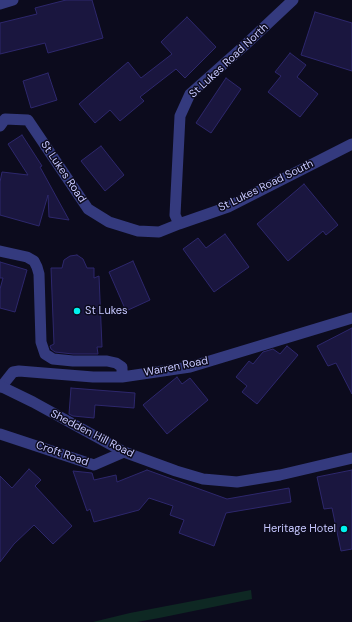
<!DOCTYPE html>
<style>
body{margin:0}
canvas{display:block;background:#0c0b1d}
</style>
<canvas width="352" height="622"></canvas>
<script>
const ctx = document.querySelector('canvas').getContext('2d');
ctx.lineJoin = 'round';
function paint(path, color) {
  ctx.fillStyle = color;
  ctx.fill(path, 'evenodd');
}
function shape(rows) {
  const path = new Path2D();
  for (const r of rows) {
    path.moveTo(r[0], r[1]);
    for (let i = 2; i < r.length; i += 2) path.lineTo(r[i], r[i + 1]);
  }
  return path;
}
function trace(path, color, width, dash) {
  ctx.strokeStyle = color;
  ctx.lineWidth = width;
  ctx.lineCap = dash ? 'butt' : 'round';
  ctx.setLineDash(dash || []);
  ctx.stroke(path);
}
function write(font, color, halo, rows, align = 'center') {
  ctx.font = font + ' "DM Sans",sans-serif';
  ctx.lineWidth = 3;
  ctx.setLineDash([]);
  ctx.textBaseline = 'middle';
  ctx.strokeStyle = halo;
  ctx.fillStyle = color;
  for (const [text, x, y, turn = 0] of rows) {
    ctx.save();
    ctx.translate(x, y);
    ctx.rotate((+turn || 0) * Math.PI / 180);
    ctx.textAlign = isNaN(turn) ? turn : align;
    if (halo) ctx.strokeText(text, 0, 0);
    ctx.fillText(text, 0, 0);
    ctx.restore();
  }
}
paint(shape([
 [251,590,252,599,159,618,137,622,93,622,130,613]
]), '#0e2823');
const building = shape([
 [66,0,92,0,103,38,48,53,45,43,0,54,0,23,37,14,35,8,66,0],
 [315,12,352,23,352,71,301,55,315,12],
 [187,17,216,47,185,78,176,69,140,97,144,101,120,121,110,110,95,123,79,104,128,62,141,78,172,54,161,42,187,17],
 [290,53,306,65,297,77,318,94,300,117,268,92,281,76,275,72,290,53],
 [48,73,57,100,31,108,23,81,48,73],
 [226,78,241,89,211,133,196,123,226,78],
 [22,135,42,166,40,167,69,220,49,217,48,195,39,226,0,215,0,182,2,172,28,175,8,144,22,135],
 [101,146,124,175,105,191,81,161,101,146],
 [304,184,338,225,326,235,323,231,288,261,257,224,304,184],
 [225,234,249,267,214,292,183,249,198,238,206,248,225,234],
 [77,255,83,259,87,268,94,268,94,278,99,276,102,347,97,347,98,354,73,354,55,352,51,349,50,346,54,344,51,268,62,268,64,260,70,256,77,255],
 [133,261,150,300,126,311,109,272,133,261],
 [0,262,27,270,15,312,0,308,0,289,3,278,0,278,0,262],
 [352,328,352,394,336,363,328,366,317,346,352,328],
 [287,346,298,355,257,404,242,392,247,386,236,377,249,361,253,364,263,352,273,349,280,354,287,346],
 [177,377,182,384,190,378,208,400,167,434,143,405,177,377],
 [71,388,135,393,134,408,95,405,94,418,73,416,69,414,71,388],
 [29,469,41,480,35,486,72,526,53,544,34,525,14,544,0,562,0,476,12,488,29,469],
 [147,470,227,499,289,488,291,502,226,513,214,546,179,533,184,520,170,515,173,506,149,498,139,510,94,522,90,509,87,511,73,471,92,473,94,480,116,475,117,482,147,470],
 [352,470,352,549,341,551,332,508,324,509,317,477,352,470]
]);
paint(building, '#1a163f');
trace(building, '#2d276c', 1);
trace(shape([
 [0,4,13,0],
 [0,126,5,119,28,120,88,209,109,222,138,231,159,232,179,224,228,207,352,144],
 [179,224,175,215,180,116,190,94,244,46,293,0],
 [0,251,27,257,34,261,37,267,39,274,41,342,45,354,53,359,73,361,107,361,116,363,122,367,122,377],
 [1,387,13,372,19,371,93,377,122,377,190,367,352,318],
 [0,434,94,465,124,452]
]), '#343a7e', 11);
trace(shape([
 [0,386,33,402,124,452,176,471,203,479,237,482,280,475,352,458]
]), '#343a7e', 11);
for (const [x, y, r, color] of [
 [77,311,4,"#00f2ed"],
 [344,529,4,"#00f2ed"]
]) {
  const dot = new Path2D();
  dot.arc(x, y, r, 0, 2 * Math.PI);
  ctx.fillStyle = color;
  ctx.fill(dot);
  trace(dot, '#0c0b1d', 1.5);
}
write('11px', '#c7c8ff', '#0c0b1d', [
 ["St Lukes Road North",229,61,-43],
 ["St Lukes Road",63,172,56],
 ["St Lukes Road South",266,186,-26],
 ["Warren Road",176,367,-11],
 ["Shedden Hill Road",92,434,27],
 ["Croft Road",62,454,19]
]);
write('11px', '#c7c8ff', '#0c0b1d', [
 ["St Lukes",85,311],
 ["Heritage Hotel",336,529,"right"]
], 'left');
</script>
